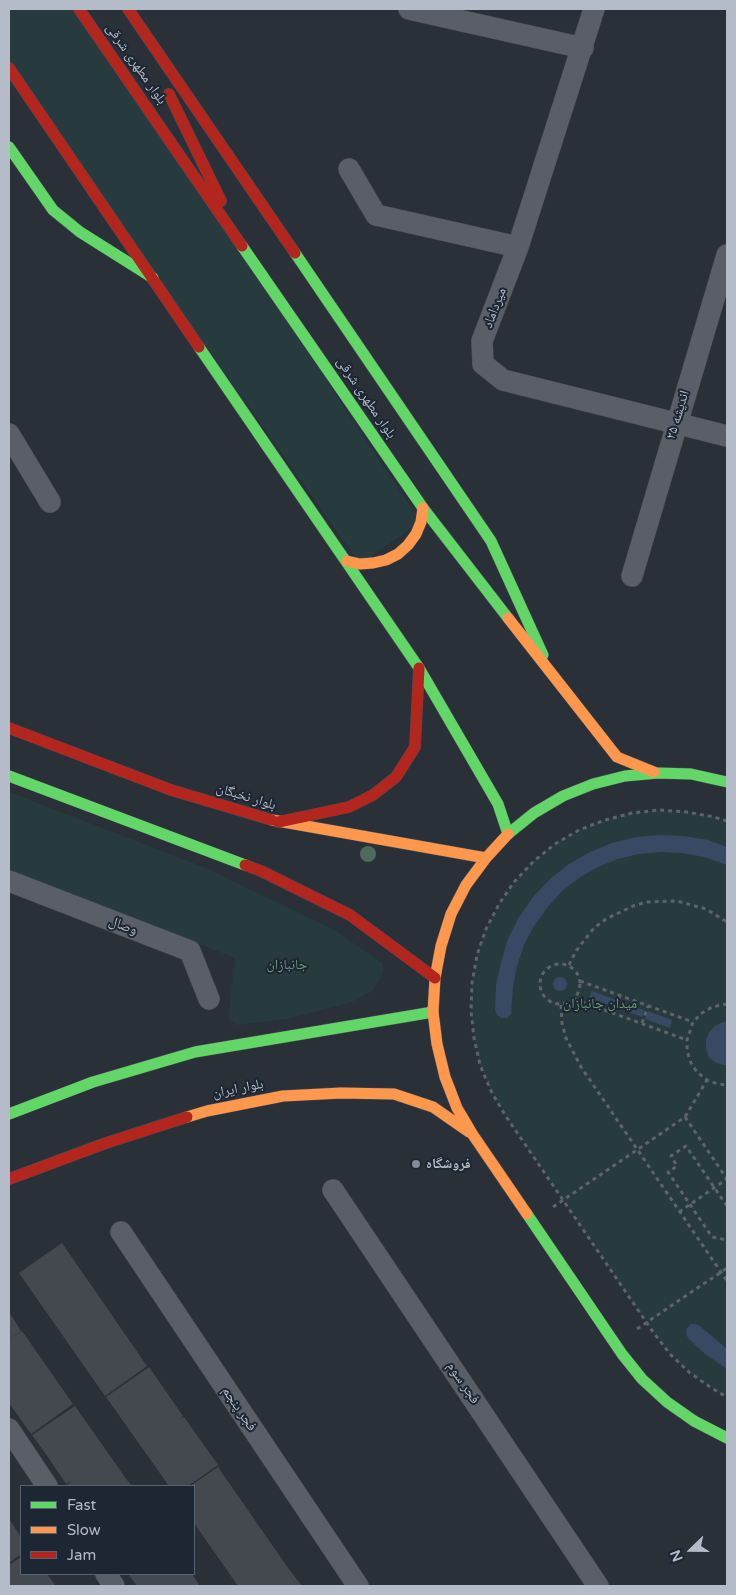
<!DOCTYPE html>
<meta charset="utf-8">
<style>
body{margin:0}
#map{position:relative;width:736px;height:1595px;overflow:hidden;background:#2a3038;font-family:"Varela Round",sans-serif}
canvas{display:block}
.frame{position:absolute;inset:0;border:10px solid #b4bcc9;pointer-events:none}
.legend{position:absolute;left:20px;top:1485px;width:175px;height:90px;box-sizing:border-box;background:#1d2633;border:1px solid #59626f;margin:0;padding:6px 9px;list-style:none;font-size:15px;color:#b4bcc9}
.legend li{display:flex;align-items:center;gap:10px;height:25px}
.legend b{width:25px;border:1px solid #59626f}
.north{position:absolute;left:666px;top:1525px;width:50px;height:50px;-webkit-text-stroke:4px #1d2633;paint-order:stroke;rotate:248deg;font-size:14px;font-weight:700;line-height:20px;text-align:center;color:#b4bcc9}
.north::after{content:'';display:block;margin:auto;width:18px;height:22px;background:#b4bcc9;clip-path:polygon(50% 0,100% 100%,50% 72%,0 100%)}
</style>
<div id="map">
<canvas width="736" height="1595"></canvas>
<div class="frame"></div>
<ul class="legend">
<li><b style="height:6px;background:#63d668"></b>Fast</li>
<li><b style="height:6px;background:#ff974d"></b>Slow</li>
<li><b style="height:6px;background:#b3261e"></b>Jam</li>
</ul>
<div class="north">N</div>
</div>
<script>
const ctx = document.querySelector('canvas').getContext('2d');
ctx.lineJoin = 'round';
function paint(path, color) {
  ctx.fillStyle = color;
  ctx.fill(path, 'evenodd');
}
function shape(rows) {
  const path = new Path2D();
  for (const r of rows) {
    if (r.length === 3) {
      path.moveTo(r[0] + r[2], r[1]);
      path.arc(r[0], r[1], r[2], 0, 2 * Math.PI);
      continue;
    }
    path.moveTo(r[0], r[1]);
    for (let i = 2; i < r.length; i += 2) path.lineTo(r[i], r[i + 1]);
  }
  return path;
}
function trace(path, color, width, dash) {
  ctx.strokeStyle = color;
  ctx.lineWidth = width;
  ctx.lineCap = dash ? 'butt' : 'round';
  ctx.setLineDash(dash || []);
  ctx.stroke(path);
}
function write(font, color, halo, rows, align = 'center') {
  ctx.font = font + ' "Varela Round","Noto Naskh Arabic",sans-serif';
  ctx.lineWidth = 4;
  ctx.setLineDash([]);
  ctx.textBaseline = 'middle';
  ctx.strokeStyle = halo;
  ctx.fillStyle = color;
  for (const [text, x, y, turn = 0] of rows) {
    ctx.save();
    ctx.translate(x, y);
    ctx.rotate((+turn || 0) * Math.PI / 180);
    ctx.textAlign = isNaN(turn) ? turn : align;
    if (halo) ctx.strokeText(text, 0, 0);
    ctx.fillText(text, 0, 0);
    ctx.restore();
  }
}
paint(shape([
 [9,9,79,9,421,522,360,564,9,68],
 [9,792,206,868,336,931,382,963,384,971,382,976,372,991,352,1002,287,1019,237,1025,228,1019,235,958,9,869],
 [659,810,687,812,714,817,727,821,727,1397,713,1389,690,1373,670,1354,653,1332,505,1115,491,1091,480,1065,474,1038,471,1011,472,983,477,955,486,929,499,904,514,882,534,861,555,844,579,830,605,820,632,813]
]), '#273a3e');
paint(shape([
 [660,835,684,836,708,840,727,847,727,865,704,857,682,853,661,852,639,854,618,859,598,867,579,878,561,892,547,908,534,926,524,945,517,966,513,987,511,1014,507,1018,501,1018,497,1015,495,1010,496,985,501,962,508,939,519,917,533,897,550,879,569,864,590,852,612,843,636,837],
 [560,984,7],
 [592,991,616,1000,614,1007,589,998],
 [619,1001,644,1010,642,1017,617,1008],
 [648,1011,672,1020,670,1028,645,1019],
 [723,1022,727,1022,727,1066,716,1063,709,1057,706,1049,706,1040,709,1032,715,1026],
 [691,1324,696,1324,700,1326,727,1349,727,1369,705,1354,688,1338,686,1333,687,1328]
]), '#384963');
paint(shape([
 [62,1243,147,1366,105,1396,19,1273],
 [9,1312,21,1331,9,1340],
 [22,1331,73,1404,31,1434,9,1403,9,1340],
 [149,1367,183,1416,179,1419,184,1417,218,1465,188,1486,169,1486,106,1397],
 [75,1406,127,1480,132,1486,68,1486,67,1485,71,1481,66,1484,50,1460,32,1435],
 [218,1467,286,1565,302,1586,238,1586,194,1523,194,1486,190,1486],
 [9,1519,21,1537,21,1554,9,1563],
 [21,1557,21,1574,47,1574,56,1586,9,1586,9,1565],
 [128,1574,192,1574,200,1586,137,1586]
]), '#444950');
const street = shape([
 [409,9,583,48],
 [594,9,518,247,482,341,483,364,503,380,727,436],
 [349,169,376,215,518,247],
 [9,434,50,502],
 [632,576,727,255],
 [9,881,190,951,209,999],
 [333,1190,598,1586],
 [121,1232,358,1586],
 [9,1429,47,1486],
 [106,1574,114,1586]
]);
const fast = shape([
 [9,147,53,210,80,232,153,278],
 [242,246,423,508,508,618],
 [295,253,491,541,543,655],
 [199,347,419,668,498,804,508,834],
 [9,776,245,865],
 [508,834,534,813,563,796,593,784,625,776,658,773,691,774,727,782],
 [9,1114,93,1082,195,1052,433,1012],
 [527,1214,622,1354,642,1379,667,1402,694,1421,727,1438]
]);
const slow = shape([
 [347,561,360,564,373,563,386,560,398,554,408,545,416,534,421,522,423,508],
 [508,618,617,757,654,772],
 [272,820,486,858],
 [508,834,486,858,466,885,451,914,441,946,435,978,433,1012,437,1044,445,1077,457,1108,473,1135,527,1214],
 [187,1117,207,1111,283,1096,341,1093,394,1094,433,1107,469,1132]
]);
const jam = shape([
 [79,9,242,246],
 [128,9,295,253],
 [9,68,199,347],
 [169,94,221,201],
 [9,728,171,790,272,820],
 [278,822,349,807,373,795,396,777,415,747,419,668],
 [245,865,261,871,350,915,435,978],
 [9,1179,106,1143,187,1117]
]);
trace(street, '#484c53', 22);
trace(fast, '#484c53', 12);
trace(slow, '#484c53', 12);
trace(jam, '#484c53', 12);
trace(shape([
 [727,821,714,817,687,812,659,810,632,813,605,820,579,830,555,844,534,861,514,882,499,904,486,929,477,955,472,983,471,1011,474,1038,480,1065,491,1091,505,1115,653,1332,670,1354,690,1373,713,1389,727,1397],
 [560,984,20],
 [569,965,576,951,594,928,606,919,633,906,647,902,677,901,706,909,727,922],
 [580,981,693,1022],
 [574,999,687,1040],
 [727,1004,712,1007,702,1013,693,1022,687,1040,687,1051,691,1063,697,1072,707,1080,718,1084,727,1085],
 [561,1005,562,1023,566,1038,581,1067,727,1281],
 [613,1013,620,996],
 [642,1023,648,1006],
 [685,1117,727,1179],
 [727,1206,686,1146,671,1156,677,1166,668,1172,712,1237,727,1240],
 [553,1207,685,1117,707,1080],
 [679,1212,727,1179],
 [637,1329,727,1268]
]), '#5d636a', 3, [4, 4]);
trace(street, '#5a5e66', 21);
trace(fast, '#63d668', 11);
trace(slow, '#ff974d', 11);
trace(jam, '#b3261e', 11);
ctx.fillStyle = '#4e6a5a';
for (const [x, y] of [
 [368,854]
]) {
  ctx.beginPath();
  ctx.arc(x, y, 8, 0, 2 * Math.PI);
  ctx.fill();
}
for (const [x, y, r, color] of [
 [416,1164,5,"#848b96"]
]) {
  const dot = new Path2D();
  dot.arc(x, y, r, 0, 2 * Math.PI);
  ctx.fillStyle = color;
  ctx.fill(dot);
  trace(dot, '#1d2633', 2);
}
write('14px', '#b4bcc9', '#1d2633', [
 ["بلوار مطهری شرقی",136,64,55],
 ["میرداماد",495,308,-69],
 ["بلوار مطهری شرقی",366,398,56],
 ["اندیشه ۲۵",678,415,-73],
 ["بلوار نخبگان",246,797,17],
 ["وصال",123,926,21],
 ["بلوار ایران",238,1089,-11],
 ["فجر سوم",463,1383,56],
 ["فجر پنجم",239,1409,56]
]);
write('14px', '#6b9a76', '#1d2633', [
 ["جانبازان",287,965],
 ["میدان جانبازان",600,1004]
]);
write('bold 14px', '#b4bcc9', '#1d2633', [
 ["فروشگاه",426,1164]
], 'left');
</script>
